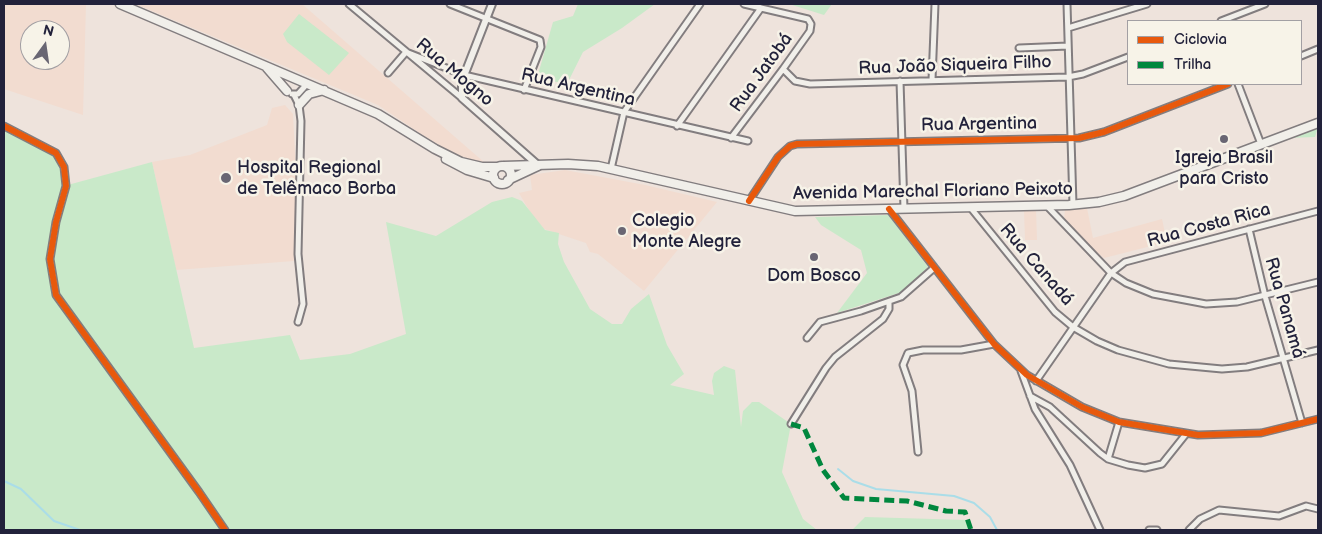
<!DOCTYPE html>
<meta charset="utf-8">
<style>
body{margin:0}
#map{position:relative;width:1322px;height:534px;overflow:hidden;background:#eee3dc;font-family:"Balsamiq Sans",sans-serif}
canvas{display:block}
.frame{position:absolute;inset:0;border:5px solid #22223b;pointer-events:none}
.legend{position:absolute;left:1127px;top:20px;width:175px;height:65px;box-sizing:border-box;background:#f7f3e8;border:1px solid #a29fa3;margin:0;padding:6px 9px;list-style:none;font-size:15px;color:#22223b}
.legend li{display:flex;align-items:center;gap:10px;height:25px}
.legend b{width:25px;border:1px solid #a29fa3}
.north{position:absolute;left:20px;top:20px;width:50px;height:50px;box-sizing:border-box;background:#f7f3e8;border:1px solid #a29fa3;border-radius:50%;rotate:14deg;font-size:14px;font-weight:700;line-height:20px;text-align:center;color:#22223b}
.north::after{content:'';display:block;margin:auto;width:18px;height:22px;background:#696673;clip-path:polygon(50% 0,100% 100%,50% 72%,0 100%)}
</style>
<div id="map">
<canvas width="1322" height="534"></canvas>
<div class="frame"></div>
<ul class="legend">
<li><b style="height:6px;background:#e8590c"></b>Ciclovia</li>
<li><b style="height:6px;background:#00873e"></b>Trilha</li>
</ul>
<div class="north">N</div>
</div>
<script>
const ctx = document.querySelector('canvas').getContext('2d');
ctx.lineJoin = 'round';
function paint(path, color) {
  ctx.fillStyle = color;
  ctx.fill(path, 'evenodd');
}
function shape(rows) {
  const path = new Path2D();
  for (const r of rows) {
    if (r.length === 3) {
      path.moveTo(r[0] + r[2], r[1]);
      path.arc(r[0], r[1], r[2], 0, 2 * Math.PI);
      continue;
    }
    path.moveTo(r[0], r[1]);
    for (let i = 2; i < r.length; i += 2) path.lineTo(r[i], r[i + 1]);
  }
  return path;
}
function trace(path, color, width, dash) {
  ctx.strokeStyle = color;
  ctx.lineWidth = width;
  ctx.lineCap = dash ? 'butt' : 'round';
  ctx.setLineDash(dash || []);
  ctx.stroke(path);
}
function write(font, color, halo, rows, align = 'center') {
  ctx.font = font + ' "Balsamiq Sans",sans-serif';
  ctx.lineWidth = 5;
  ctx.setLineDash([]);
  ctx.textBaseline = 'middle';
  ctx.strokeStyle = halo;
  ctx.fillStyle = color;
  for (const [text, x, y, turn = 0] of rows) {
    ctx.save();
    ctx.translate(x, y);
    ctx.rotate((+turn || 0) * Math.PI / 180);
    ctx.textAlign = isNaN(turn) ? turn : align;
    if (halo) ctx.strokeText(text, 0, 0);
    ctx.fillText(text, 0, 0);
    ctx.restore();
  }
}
paint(shape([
 [4,4,86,4,83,115,4,89],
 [30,30,60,30,60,60,30,60],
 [135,4,302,4,485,163,464,160,421,134,378,105],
 [285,105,293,114,297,194,294,261,176,270,152,162,190,155,267,125,272,108],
 [565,170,645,185,717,202,644,291,598,254,590,252,586,243,544,229,533,217,519,193,532,190,530,175],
 [1087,208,1093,238,1162,219,1167,242,1104,258,1083,242,1064,220,1065,209],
 [1036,209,1037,240,1025,240,1024,210]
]), '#f2dcd0');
paint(shape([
 [578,4,655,4,622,28,583,52,567,84,537,78,553,22,573,16],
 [789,4,832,4,824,15],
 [299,14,349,53,329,75,287,42,283,34],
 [1318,127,1315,137,1288,138],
 [4,128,53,154,63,168,64,186,152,162,194,348,290,335,300,360,350,354,406,334,386,222,436,236,492,202,512,197,522,201,545,230,559,233,558,244,564,262,590,309,612,324,622,324,631,309,649,294,667,345,684,374,670,385,714,395,712,381,714,373,724,366,735,370,741,427,743,411,752,402,759,402,791,424,782,472,803,519,817,530,4,530],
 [888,215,928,267,902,292,837,313,867,273,861,250,821,225,815,217],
 [865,517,968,520,971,530,852,530]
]), '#c9e9c9');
trace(shape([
 [838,469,853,481,876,489,954,496,974,503,990,517,997,530],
 [4,481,21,489,54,521,80,530]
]), '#aadde8', 2);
const minor = shape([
 [349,4,462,98],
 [450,4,540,40,541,47,524,90],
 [1067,4,1073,205],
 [1221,21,1265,4],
 [1068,28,1147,4],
 [1019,48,1068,46],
 [406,52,464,75,748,141],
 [1301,56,1318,49],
 [783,69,795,81,810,84,1068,77,1083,74,1128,57],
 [388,73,406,52],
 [932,80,935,4],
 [900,81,904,209],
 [1238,84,1261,144],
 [292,94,298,94,307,84],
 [294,95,299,105,301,121,298,254,303,304,298,322],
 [4,126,56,153,64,167,66,186,56,222,50,259,56,295,199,492,225,530],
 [677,126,761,8],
 [731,138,783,69,810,31,811,24,808,19,744,4],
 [611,169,624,112,700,4],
 [749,201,778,157,790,146,797,144,1079,138,1104,132,1228,84],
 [1047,206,1111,273,1126,283,1153,294,1206,304,1237,302,1318,282],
 [970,207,1055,312,1073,327,1097,341,1118,350,1169,364,1222,369,1247,367,1318,350],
 [889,209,994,344,1027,375,1082,407,1119,422,1198,435,1261,433,1318,419],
 [1249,229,1265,296,1302,423],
 [807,338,820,322,861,311,901,297,934,268],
 [1021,371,1035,409,1070,465,1100,530],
 [1036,381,1111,273,1125,262,1318,211],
 [1030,396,1050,407,1100,453,1108,459,1128,465,1145,468,1162,464,1186,434],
 [791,424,826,368,835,357,883,319,889,309,889,302],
 [918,452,912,391,903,365,908,353,923,350,961,350,994,344],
 [1108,459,1119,422],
 [1149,530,1157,530],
 [1189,530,1200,519,1219,510,1279,516,1306,506,1318,509]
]);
const tertiary = shape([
 [492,4,462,81,462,98,539,166]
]);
const secondary = shape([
 [120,4,378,114,435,149,461,162,482,167,497,167],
 [267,68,287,91],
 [299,105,309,94,324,90],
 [446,159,467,170,494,178],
 [504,166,568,164,598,166,795,211,1069,205,1099,202,1124,196,1318,123],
 [502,175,9],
 [508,180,538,166]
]);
trace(minor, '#827d7f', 9);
trace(tertiary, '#827d7f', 10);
trace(secondary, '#827d7f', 11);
trace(minor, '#f1efea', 5);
trace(tertiary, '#f1efea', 6);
trace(secondary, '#f1efea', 8);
trace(shape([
 [791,424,804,428,823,470,844,498,907,501,946,511,965,512,971,530]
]), '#00873e', 5, [10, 5]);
trace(shape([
 [4,126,56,153,64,167,66,186,56,222,50,259,56,295,199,492,225,530],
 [749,201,778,157,790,146,797,144,1079,138,1104,132,1228,84],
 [889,209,994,344,1027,375,1082,407,1119,422,1198,435,1261,433,1318,419]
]), '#e8590c', 6);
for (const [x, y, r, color] of [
 [1224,139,5,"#696673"],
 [226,178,6,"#696673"],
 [622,231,5,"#696673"],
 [814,257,5,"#696673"]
]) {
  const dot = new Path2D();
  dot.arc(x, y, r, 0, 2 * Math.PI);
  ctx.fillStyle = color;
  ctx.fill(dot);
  trace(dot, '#f7f3e8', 2);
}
write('18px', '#22223b', '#f7f3e8', [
 ["Rua João Siqueira Filho",955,66,-2],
 ["Rua Mogno",454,73,40],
 ["Rua Jatobá",762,73,-54],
 ["Rua Argentina",578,88,13],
 ["Rua Argentina",979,125,-1],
 ["Avenida Marechal Floriano Peixoto",933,192,-1],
 ["Rua Costa Rica",1209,226,-15],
 ["Rua Canadá",1036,265,49],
 ["Rua Panamá",1284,308,74]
]);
write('18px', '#22223b', '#f7f3e8', [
 ["Igreja Brasil",1224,158],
 ["para Cristo",1224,179],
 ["Hospital Regional",237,168,"left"],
 ["de Telêmaco Borba",237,189,"left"],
 ["Colegio",632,221,"left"],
 ["Monte Alegre",632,242,"left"],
 ["Dom Bosco",814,276]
]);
</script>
